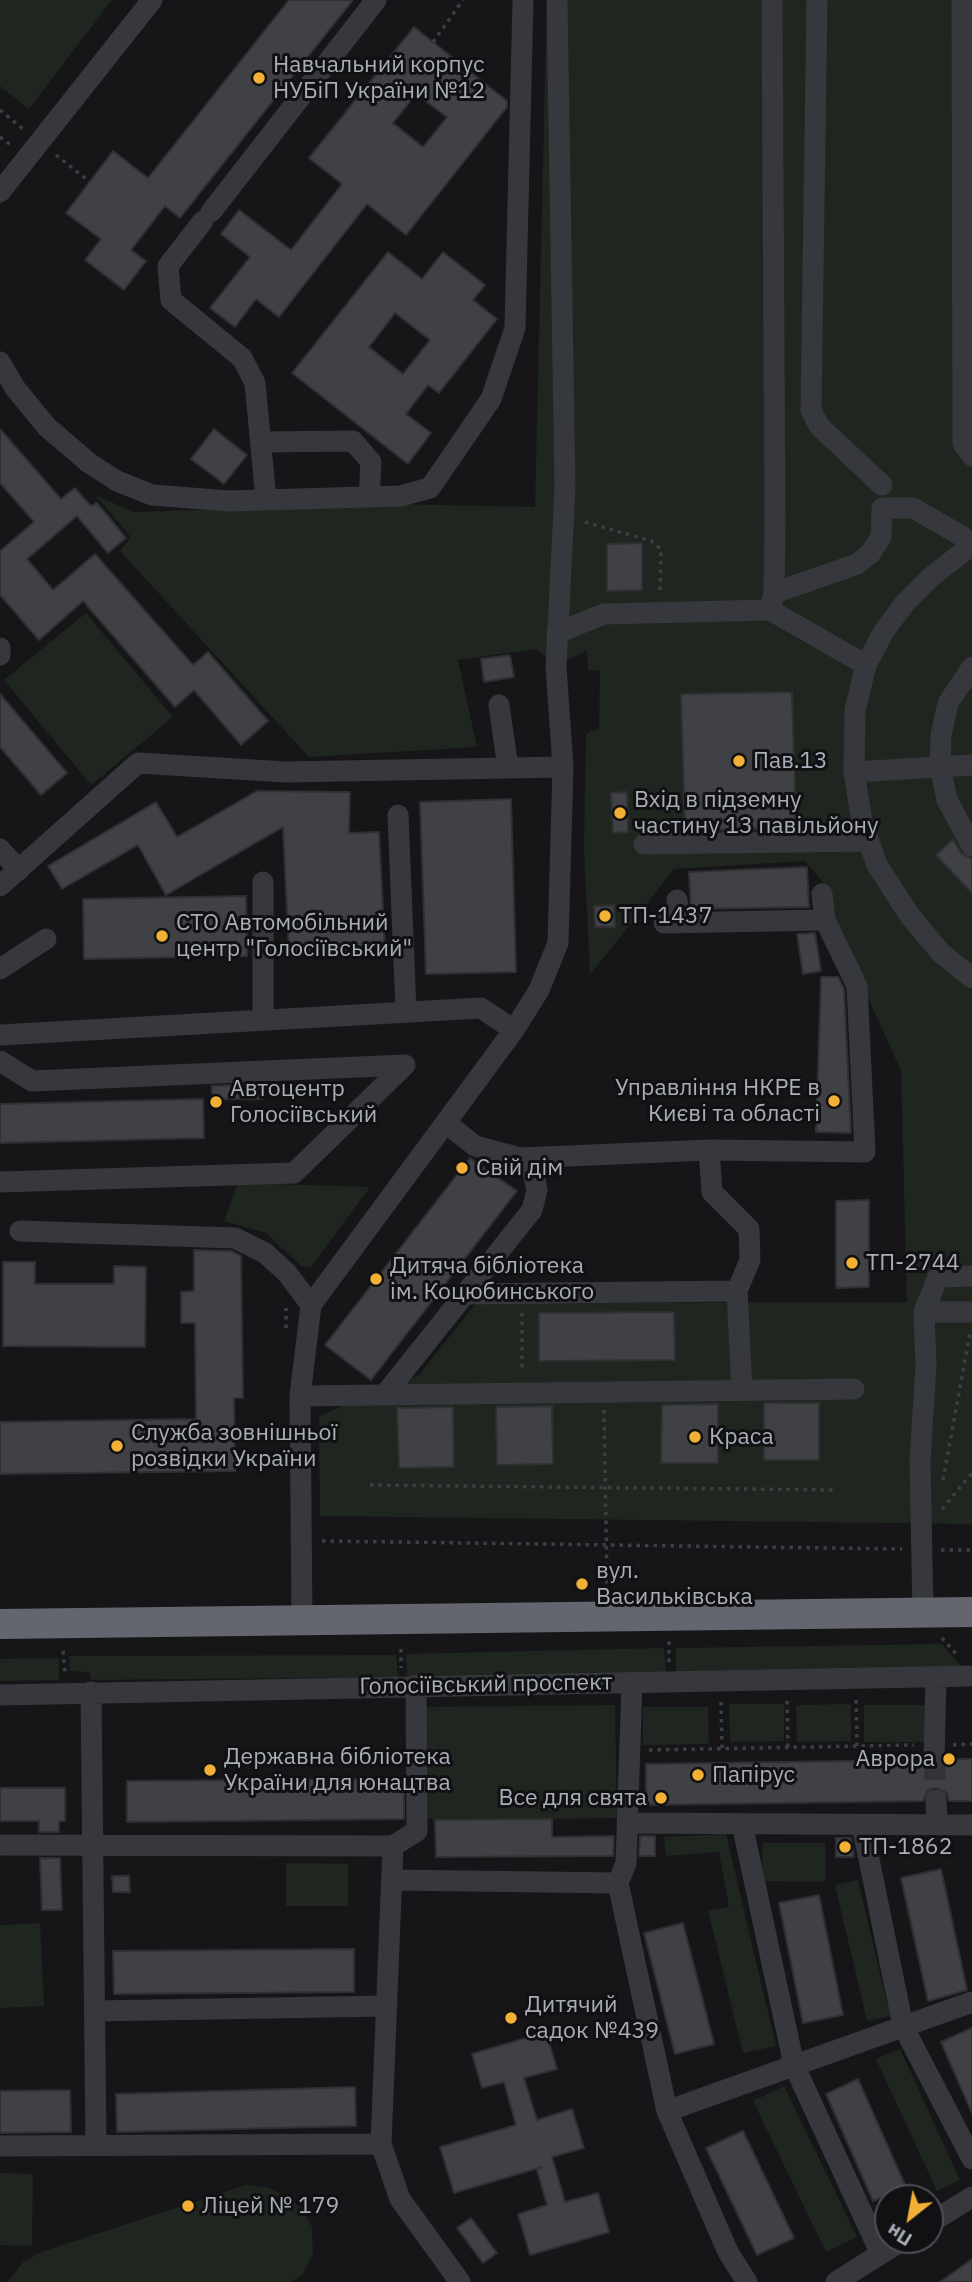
<!DOCTYPE html>
<meta charset="utf-8">
<style>
body{margin:0}
#map{position:relative;width:972px;height:2282px;overflow:hidden;background:#161618;font-family:"IBM Plex Sans",sans-serif}
canvas{display:block}
.north{position:absolute;left:874px;top:2184px;width:70px;height:70px;box-sizing:border-box;background:#111113;border:2px solid #4d4f55;border-radius:50%;rotate:211deg;font-size:19px;font-weight:700;line-height:28px;text-align:center;color:#a8adb8}
.north::after{content:'';display:block;margin:auto;width:24px;height:32px;background:#f2b134;clip-path:polygon(50% 0,100% 100%,50% 72%,0 100%)}
</style>
<div id="map">
<canvas width="972" height="2282"></canvas>
<div class="north">Пн</div>
</div>
<script>
const ctx = document.querySelector('canvas').getContext('2d');
ctx.lineJoin = 'round';
function paint(path, color) {
  ctx.fillStyle = color;
  ctx.fill(path, 'evenodd');
}
function shape(rows) {
  const path = new Path2D();
  for (const r of rows) {
    path.moveTo(r[0], r[1]);
    for (let i = 2; i < r.length; i += 2) path.lineTo(r[i], r[i + 1]);
  }
  return path;
}
function trace(path, color, width, dash) {
  ctx.strokeStyle = color;
  ctx.lineWidth = width;
  ctx.lineCap = dash ? 'butt' : 'round';
  ctx.setLineDash(dash || []);
  ctx.stroke(path);
}
function write(font, color, halo, rows, align = 'center') {
  ctx.font = font + ' "IBM Plex Sans",sans-serif';
  ctx.lineWidth = 6;
  ctx.setLineDash([]);
  ctx.textBaseline = 'middle';
  ctx.strokeStyle = halo;
  ctx.fillStyle = color;
  for (const [text, x, y, turn = 0] of rows) {
    ctx.save();
    ctx.translate(x, y);
    ctx.rotate((+turn || 0) * Math.PI / 180);
    ctx.textAlign = isNaN(turn) ? turn : align;
    if (halo) ctx.strokeText(text, 0, 0);
    ctx.fillText(text, 0, 0);
    ctx.restore();
  }
}
paint(shape([
 [0,0,112,0,29,109,0,86],
 [547,0,972,0,972,1524,320,1516,319,1416,419,1375,476,1303,907,1302,901,1071,829,910,828,888,805,861,674,869,590,975,584,848,586,734,599,728,600,670,588,671,587,650,556,667,537,649,458,660,477,747,309,757,120,551,131,537,95,495,134,512,390,504,535,507],
 [86,613,173,717,91,785,4,680],
 [238,1183,370,1187,311,1267,301,1266,266,1233,224,1221],
 [942,1644,966,1672,676,1673,676,1648],
 [664,1648,666,1673,407,1677,406,1654],
 [396,1655,398,1677,91,1680,89,1672,70,1671,69,1656],
 [59,1658,59,1680,0,1681,0,1659],
 [729,1704,784,1704,784,1741,730,1742],
 [851,1704,851,1741,797,1742,796,1705],
 [615,1705,617,1818,435,1820,424,1817,423,1707],
 [864,1705,930,1705,930,1742,864,1742],
 [643,1707,708,1707,709,1744,643,1745],
 [726,1834,776,2046,743,2053,708,1911,729,1907,719,1852,666,1856,664,1837],
 [763,1843,825,1843,825,1882,762,1881],
 [286,1863,348,1864,348,1906,286,1906],
 [858,1880,890,2016,867,2021,835,1885],
 [40,1923,44,2006,0,2008,0,1925],
 [900,2049,960,2180,937,2191,876,2059],
 [784,2086,857,2237,826,2252,753,2101],
 [0,2173,33,2174,32,2246,0,2245],
 [246,2185,269,2188,287,2197,303,2211,312,2227,313,2254,303,2274,291,2282,8,2282,23,2262,41,2252]
]), '#1e261f');
const building = shape([
 [289,0,353,0,180,218,165,206,131,250,146,261,124,290,85,260,101,239,66,213,113,151,148,178,289,0],
 [414,27,507,101,507,107,406,235,367,204,279,317,256,299,235,327,210,308,250,257,221,234,239,210,291,250,342,184,309,158,414,27],
 [416,94,447,117,423,147,393,123,416,94],
 [388,252,422,279,443,252,485,285,473,300,497,319,439,393,428,385,406,414,431,433,408,464,292,373,388,252],
 [395,313,430,340,403,374,369,347,395,313],
 [0,429,61,499,75,488,91,506,97,503,126,538,108,553,77,516,27,559,53,590,95,554,193,665,208,652,268,721,241,745,194,690,175,707,83,601,39,640,0,595,0,551,34,522,0,483,0,429],
 [214,429,247,455,224,484,191,459,214,429],
 [642,543,642,590,607,591,607,544,642,543],
 [510,655,514,677,484,682,481,659,510,655],
 [792,692,796,828,685,830,681,694,792,692],
 [0,694,67,773,41,795,0,747,0,694],
 [257,791,350,792,349,833,379,832,385,949,289,954,283,827,166,895,138,845,62,889,48,866,156,802,177,837,257,791],
 [627,792,628,832,613,833,611,793,627,792],
 [511,799,516,972,426,974,420,802,511,799],
 [953,839,961,853,972,859,972,893,936,855,953,839],
 [807,867,809,907,691,909,689,872,807,867],
 [246,896,247,956,84,959,83,899,246,896],
 [614,905,615,927,595,927,594,906,614,905],
 [815,933,821,971,803,974,797,934,815,933],
 [821,977,838,977,844,989,851,1133,816,1132,821,977],
 [262,1084,263,1099,212,1099,212,1086,262,1084],
 [203,1099,204,1138,0,1143,0,1104,203,1099],
 [470,1158,517,1191,371,1380,325,1345,470,1158],
 [869,1200,869,1287,836,1288,836,1201,869,1200],
 [194,1250,232,1251,241,1256,243,1398,234,1398,235,1471,0,1474,0,1422,196,1419,195,1323,181,1323,181,1292,194,1291,194,1250],
 [3,1262,35,1262,35,1284,114,1284,114,1266,146,1267,145,1347,3,1346,3,1262],
 [674,1312,675,1360,539,1361,539,1313,674,1312],
 [764,1403,819,1403,819,1460,764,1460,764,1403],
 [718,1404,718,1463,661,1463,662,1405,718,1404],
 [552,1406,553,1464,497,1465,496,1407,552,1406],
 [453,1407,454,1467,399,1468,397,1408,453,1407],
 [947,1759,972,1759,972,1801,949,1801,947,1793,936,1788,928,1790,923,1801,646,1805,646,1764,921,1760,927,1770,934,1772,945,1766,947,1759],
 [404,1779,404,1819,127,1822,127,1781,404,1779],
 [0,1788,65,1788,65,1821,59,1821,59,1832,39,1832,39,1821,0,1821,0,1788],
 [552,1819,552,1837,614,1836,613,1856,436,1857,435,1820,552,1819],
 [640,1836,655,1836,655,1856,639,1856,640,1836],
 [836,1838,851,1838,854,1857,836,1857,836,1838],
 [40,1858,60,1858,62,1910,42,1910,40,1858],
 [941,1869,967,1990,928,2001,901,1878,941,1869],
 [112,1876,129,1876,130,1892,113,1892,112,1876],
 [819,1895,843,2015,803,2023,779,1903,819,1895],
 [683,1923,714,2044,675,2054,644,1933,683,1923],
 [354,1949,354,1992,114,1994,113,1951,354,1949],
 [972,2028,972,2113,941,2042,972,2028],
 [546,2032,557,2069,524,2078,537,2120,572,2109,584,2148,552,2157,565,2202,598,2193,609,2232,530,2255,518,2214,547,2205,537,2170,542,2167,454,2193,440,2147,516,2125,504,2082,482,2088,472,2054,546,2032],
 [858,2079,906,2187,873,2201,826,2094,858,2079],
 [355,2087,356,2126,117,2132,116,2094,355,2087],
 [70,2090,71,2132,0,2133,0,2091,70,2090],
 [743,2131,794,2238,757,2255,706,2148,743,2131],
 [471,2218,497,2253,483,2263,457,2228,471,2218],
 [972,2259,972,2282,940,2282,972,2259]
]);
paint(building, '#404145');
trace(building, '#303034', 2);
trace(shape([
 [934,1759,936,1801]
]), '#333438', 21, [21, 10]);
trace(shape([
 [433,42,463,0],
 [0,110,23,129],
 [0,137,12,146],
 [56,155,90,182],
 [585,522,651,541,661,549,660,593],
 [522,1313,522,1372],
 [286,1328,286,1308],
 [604,1410,607,1584],
 [943,1480,970,1333],
 [370,1485,835,1490],
 [942,1509,972,1473],
 [322,1541,902,1549],
 [941,1550,972,1550],
 [942,1638,958,1656],
 [401,1649,401,1668],
 [63,1651,65,1673],
 [669,1662,669,1640],
 [856,1700,857,1746],
 [787,1701,788,1748],
 [721,1702,722,1749],
 [953,1745,972,1744],
 [649,1750,914,1745]
]), '#3d3f44', 3.5, [3.5, 5]);
trace(shape([
 [817,0,811,410,819,426,882,485],
 [962,0,963,443,972,456],
 [0,192,152,0],
 [211,212,376,0],
 [203,221,168,266,171,300,242,358,255,383,266,500],
 [0,362,15,388,47,427,89,463,117,481,152,495,229,501,400,496,430,488,491,399,515,328,523,0],
 [261,442,353,441,371,462,369,497],
 [972,545,931,577,905,603,884,631,866,665,855,710,854,772,862,822,877,865,910,916,941,953,972,978],
 [774,593,857,564,870,554,881,537,882,508,913,508,972,542],
 [770,610,774,593,775,525,772,0],
 [557,633,604,614,770,610,866,665],
 [0,648,0,655],
 [972,667,948,703,941,735,940,767,947,800,972,846],
 [499,705,508,768],
 [854,772,972,765],
 [398,815,406,1011],
 [644,844,869,841],
 [0,849,19,870],
 [263,882,263,1018],
 [0,886,138,763,286,772,563,767],
 [822,894,825,920],
 [677,900,679,923],
 [0,969,46,939],
 [0,1035,481,1008,514,1030],
 [0,1061,32,1081,405,1065,294,1173,0,1182],
 [709,1150,712,1192,749,1229,750,1260,737,1291,742,1390],
 [520,1158,709,1150,865,1152,857,986,825,920,664,923],
 [20,1231,235,1238,265,1253,287,1273,311,1305],
 [464,1294,737,1291],
 [924,1312,972,1312],
 [386,1393,532,1210,537,1190,532,1167,520,1158,475,1146,446,1123],
 [300,1396,854,1389],
 [923,1613,920,1460,926,1365,924,1312,938,1277,972,1276],
 [302,1620,300,1396,311,1305,514,1030,539,990,558,943,563,767,556,667,565,488,557,0],
 [632,1683,626,1863,618,1883,667,2111,728,2252,747,2282],
 [416,1685,417,1831,393,1846,381,2144,400,2199,460,2282],
 [91,1692,96,2144],
 [0,1695,972,1676],
 [934,1759,936,1678],
 [936,1801,937,1825],
 [628,1823,972,1825],
 [742,1824,794,2065,881,2254],
 [862,1825,903,2026,972,2159],
 [0,1845,393,1846],
 [392,1880,618,1883],
 [95,2011,387,2006],
 [667,2111,972,2002],
 [0,2146,381,2144],
 [930,2223,972,2197],
 [836,2282,903,2240]
]), '#37383d', 21);
trace(shape([
 [0,1624,972,1612]
]), '#63666e', 30);
for (const [x, y, r, color] of [
 [259,78,7,"#f2b134"],
 [739,761,7,"#f2b134"],
 [620,813,7,"#f2b134"],
 [605,916,7,"#f2b134"],
 [162,936,7,"#f2b134"],
 [834,1101,7,"#f2b134"],
 [216,1102,7,"#f2b134"],
 [462,1168,7,"#f2b134"],
 [852,1263,7,"#f2b134"],
 [376,1279,7,"#f2b134"],
 [695,1437,7,"#f2b134"],
 [117,1446,7,"#f2b134"],
 [582,1584,7,"#f2b134"],
 [949,1759,7,"#f2b134"],
 [210,1770,7,"#f2b134"],
 [698,1775,7,"#f2b134"],
 [661,1798,7,"#f2b134"],
 [845,1847,7,"#f2b134"],
 [511,2018,7,"#f2b134"],
 [188,2206,7,"#f2b134"]
]) {
  const dot = new Path2D();
  dot.arc(x, y, r, 0, 2 * Math.PI);
  ctx.fillStyle = color;
  ctx.fill(dot);
  trace(dot, '#111113', 2.5);
}
write('23px', '#a8adb8', '#111113', [
 ["Навчальний корпус",273,65],
 ["НУБіП України №12",273,91],
 ["Пав.13",753,761],
 ["Вхід в підземну",634,800],
 ["частину 13 павільйону",634,826],
 ["ТП-1437",619,916],
 ["СТО Автомобільний",176,923],
 ["центр \"Голосіївський\"",176,949],
 ["Управління НКРЕ в",820,1088,"right"],
 ["Києві та області",820,1114,"right"],
 ["Автоцентр",230,1089],
 ["Голосіївський",230,1115],
 ["Свій дім",476,1168],
 ["ТП-2744",866,1263],
 ["Дитяча бібліотека",390,1266],
 ["ім. Коцюбинського",390,1292],
 ["Служба зовнішньої",131,1433],
 ["розвідки України",131,1459],
 ["Краса",709,1437],
 ["вул.",596,1571],
 ["Васильківська",596,1597],
 ["Державна бібліотека",224,1757],
 ["України для юнацтва",224,1783],
 ["Аврора",935,1759,"right"],
 ["Папірус",712,1775],
 ["Все для свята",647,1798,"right"],
 ["ТП-1862",859,1847],
 ["Дитячий",525,2005],
 ["садок №439",525,2031],
 ["Ліцей № 179",202,2206]
], 'left');
write('23px', '#a8adb8', '#111113', [
 ["Голосіївський проспект",486,1685,-1]
]);
</script>
